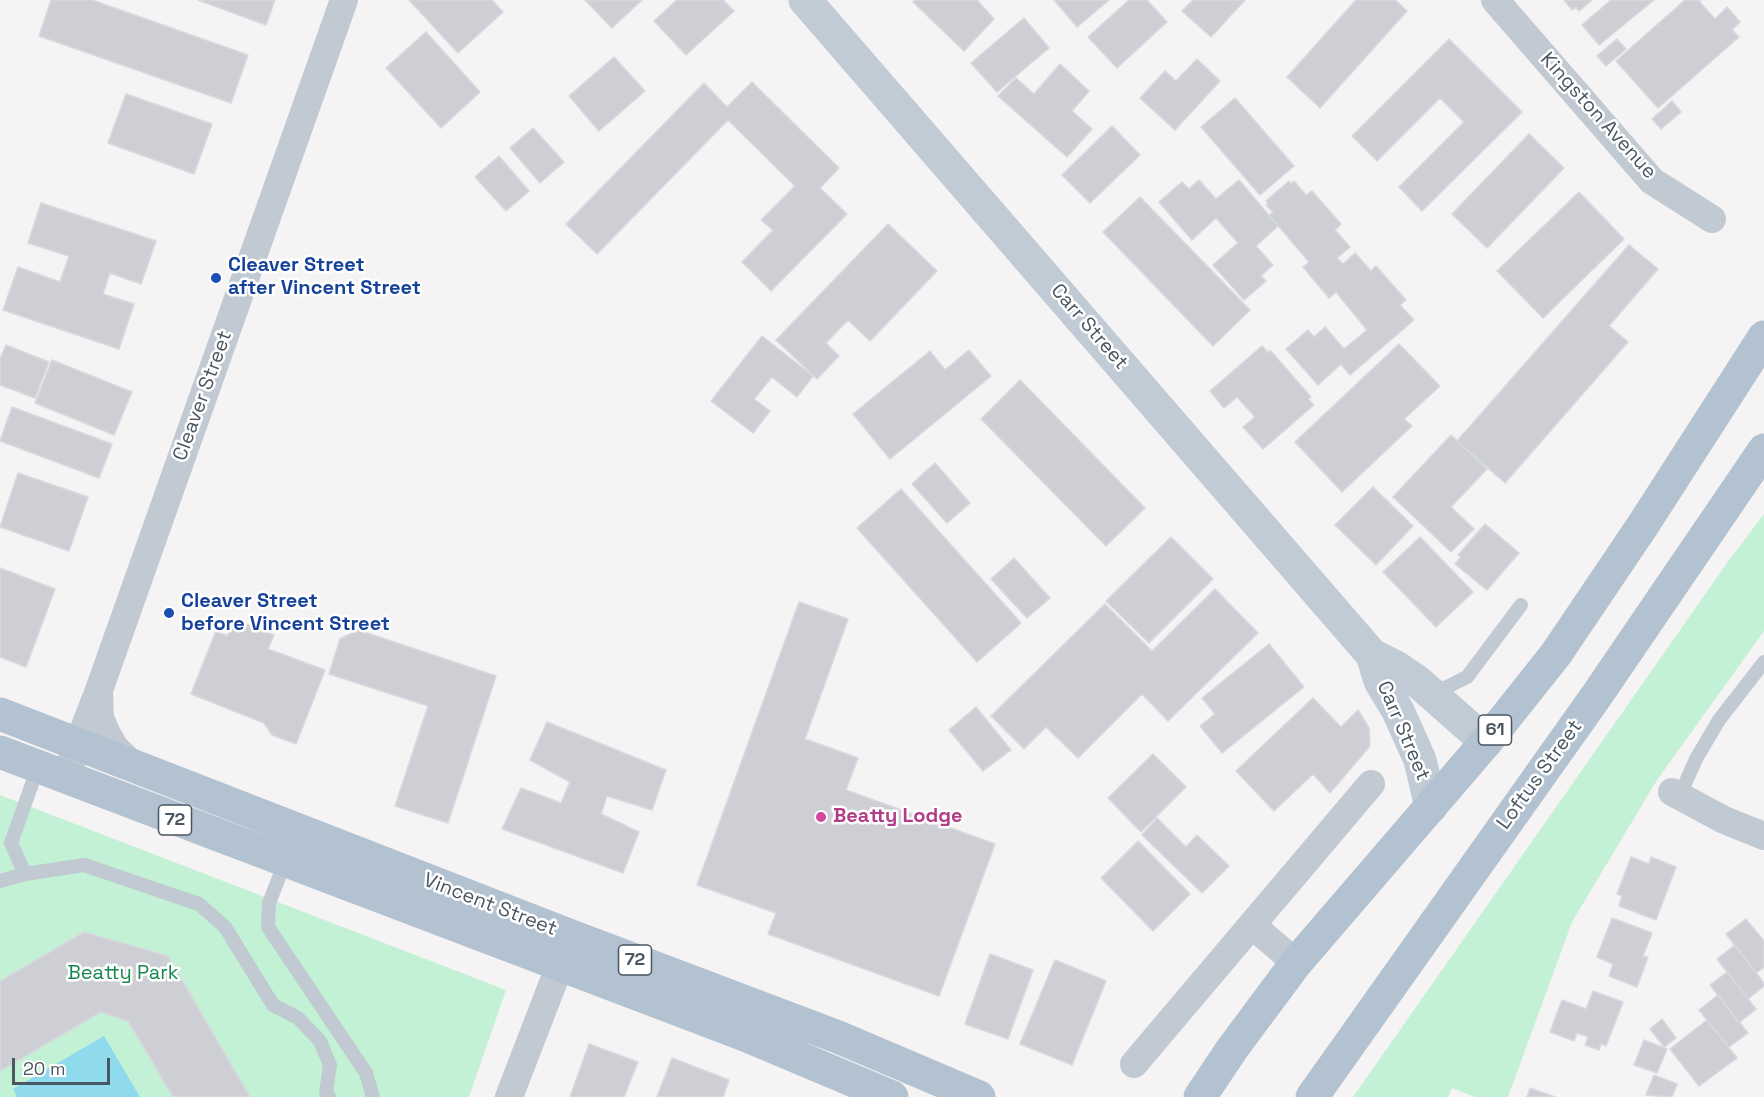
<!DOCTYPE html>
<style>
body{margin:0}
#map{position:relative;width:1764px;height:1097px;overflow:hidden;background:#f5f3f3;font-family:"Space Grotesk",sans-serif}
canvas{display:block}
.scale{position:absolute;left:12px;top:1058px;width:98px;height:27px;box-sizing:border-box;border:3px solid #4a5661;border-top:0;padding-left:8px;font-size:18px;line-height:21px;white-space:nowrap;color:#4a5661;-webkit-text-stroke:4px #fff;paint-order:stroke}
</style>
<div id="map">
<canvas width="1764" height="1097"></canvas>
<div class="scale">20 m</div>
</div>
<script>
const ctx = document.querySelector('canvas').getContext('2d');
ctx.lineJoin = 'round';
function paint(path, color) {
  ctx.fillStyle = color;
  ctx.fill(path, 'evenodd');
}
function shape(rows) {
  const path = new Path2D();
  for (const r of rows) {
    path.moveTo(r[0], r[1]);
    for (let i = 2; i < r.length; i += 2) path.lineTo(r[i], r[i + 1]);
  }
  return path;
}
function trace(path, color, width, dash) {
  ctx.strokeStyle = color;
  ctx.lineWidth = width;
  ctx.lineCap = dash ? 'butt' : 'round';
  ctx.setLineDash(dash || []);
  ctx.stroke(path);
}
function write(font, color, halo, rows, align = 'center') {
  ctx.font = font + ' "Space Grotesk",sans-serif';
  ctx.lineWidth = 5;
  ctx.setLineDash([]);
  ctx.textBaseline = 'middle';
  ctx.strokeStyle = halo;
  ctx.fillStyle = color;
  for (const [text, x, y, turn = 0] of rows) {
    ctx.save();
    ctx.translate(x, y);
    ctx.rotate((+turn || 0) * Math.PI / 180);
    ctx.textAlign = isNaN(turn) ? turn : align;
    if (halo) ctx.strokeText(text, 0, 0);
    ctx.fillText(text, 0, 0);
    ctx.restore();
  }
}
paint(shape([
 [1764,514,1764,631,1657,780,1572,922,1508,1097,1475,1097,1452,1088,1448,1097,1353,1097,1727,563],
 [0,795,506,990,469,1097,0,1097]
]), '#c3f1d5');
paint(shape([
 [104,1036,140,1097,17,1097,13,1089]
]), '#90daee');
const building = shape([
 [51,0,92,0,248,55,231,103,39,36,51,0],
 [198,0,275,0,266,25,198,0],
 [409,0,492,0,503,12,458,53,409,0],
 [585,0,642,0,612,28,585,0],
 [677,0,723,0,734,11,686,55,654,21,677,0],
 [915,0,977,0,994,19,964,51,913,2,915,0],
 [1054,0,1109,0,1077,27,1054,0],
 [1129,0,1147,0,1167,22,1117,68,1088,37,1129,0],
 [1193,0,1245,0,1211,37,1182,11,1193,0],
 [1356,0,1395,0,1407,11,1320,108,1287,77,1356,0],
 [1564,0,1592,0,1579,11,1576,7,1572,10,1564,0],
 [1611,0,1654,0,1599,45,1582,25,1611,0],
 [1685,0,1701,0,1699,1,1715,19,1727,7,1740,22,1732,30,1739,37,1658,108,1616,61,1685,0],
 [1024,18,1049,48,997,92,971,63,1024,18],
 [426,32,480,92,441,128,386,68,426,32],
 [1449,39,1522,112,1422,211,1399,187,1464,122,1440,98,1377,161,1352,136,1449,39],
 [1617,39,1626,49,1606,66,1597,56,1617,39],
 [614,57,645,91,599,131,569,96,614,57],
 [1197,59,1220,81,1175,130,1140,98,1165,71,1176,81,1197,59],
 [1060,64,1089,91,1072,111,1092,129,1067,157,998,96,1016,78,1034,94,1060,64],
 [752,82,839,168,820,188,847,214,771,291,742,262,773,230,761,220,795,186,728,120,597,254,566,224,704,83,727,107,752,82],
 [126,94,212,124,194,174,108,143,126,94],
 [1235,98,1294,166,1260,195,1201,127,1235,98],
 [1672,101,1681,112,1661,129,1652,119,1672,101],
 [1112,126,1140,155,1090,203,1062,175,1112,126],
 [533,128,564,162,540,183,510,148,533,128],
 [1529,134,1564,168,1487,248,1452,214,1529,134],
 [499,156,529,191,506,211,475,177,499,156],
 [1199,180,1216,199,1239,180,1278,226,1256,246,1273,265,1261,276,1266,281,1244,300,1213,265,1238,243,1216,218,1192,240,1159,202,1182,182,1189,189,1199,180],
 [1289,181,1291,184,1294,181,1306,195,1312,191,1341,224,1335,230,1350,247,1337,258,1343,264,1355,253,1371,271,1376,266,1406,300,1400,305,1414,320,1350,375,1341,364,1318,385,1286,349,1308,330,1314,337,1325,327,1344,349,1367,330,1336,292,1329,298,1303,267,1309,262,1269,215,1273,212,1266,205,1268,203,1266,201,1289,181],
 [1579,192,1624,239,1543,318,1497,271,1579,192],
 [1140,197,1250,310,1213,346,1103,232,1140,197],
 [41,203,156,241,141,284,110,273,103,294,134,304,119,349,3,310,18,267,60,282,69,256,28,243,41,203],
 [888,224,937,271,870,341,848,320,826,343,839,356,817,379,776,340,888,224],
 [1629,245,1658,269,1609,326,1628,342,1505,483,1457,441,1629,245],
 [762,336,813,376,797,397,772,377,754,399,770,411,753,433,711,401,762,336],
 [1399,344,1440,386,1404,419,1412,426,1342,492,1295,442,1399,344],
 [6,345,49,362,35,398,0,385,0,359,6,345],
 [1262,346,1269,353,1270,350,1311,397,1308,399,1314,405,1263,449,1243,427,1255,417,1237,397,1224,408,1210,391,1262,346],
 [969,350,991,376,890,459,853,414,930,351,945,370,969,350],
 [52,360,132,392,114,435,35,403,52,360],
 [1020,380,1145,508,1106,546,981,419,1020,380],
 [12,407,112,444,99,478,0,441,12,407],
 [1451,435,1487,469,1451,507,1474,529,1451,552,1393,497,1451,435],
 [935,463,970,503,947,523,912,484,935,463],
 [18,473,88,497,69,551,0,527,18,473],
 [1373,487,1413,526,1376,565,1335,525,1373,487],
 [901,489,1021,623,977,662,857,528,901,489],
 [1485,524,1519,553,1487,590,1455,564,1461,557,1458,555,1485,524],
 [1171,537,1213,579,1149,643,1106,601,1171,537],
 [1420,537,1473,592,1436,627,1383,572,1420,537],
 [1014,558,1050,598,1027,618,991,579,1014,558],
 [0,568,55,589,26,667,0,657,0,568],
 [1215,589,1258,633,1168,721,1142,694,1078,758,1046,727,1024,749,991,716,1105,604,1152,651,1215,589],
 [799,602,848,619,805,739,858,758,846,790,995,844,939,996,768,934,776,913,697,885,799,602],
 [234,619,274,635,268,649,325,670,296,744,272,735,264,723,191,694,216,631,227,636,234,619],
 [358,630,496,676,448,823,395,806,428,706,329,674,340,639,358,630],
 [1269,644,1304,687,1222,753,1200,726,1215,714,1202,698,1269,644],
 [1313,698,1341,727,1358,710,1369,728,1370,746,1330,793,1313,774,1274,811,1236,771,1313,698],
 [976,707,1011,750,983,771,949,730,976,707],
 [547,722,666,770,652,810,607,796,601,814,639,832,623,873,502,829,521,788,561,803,570,782,530,760,547,722],
 [1153,754,1186,787,1141,832,1108,798,1153,754],
 [1157,818,1186,847,1197,835,1229,866,1202,893,1142,835,1157,818],
 [1138,841,1190,894,1153,931,1101,878,1138,841],
 [1631,857,1649,864,1651,857,1676,867,1656,920,1619,906,1622,896,1617,894,1631,857],
 [1612,918,1652,933,1643,956,1648,957,1637,987,1609,976,1613,964,1597,957,1612,918],
 [1746,919,1764,941,1764,967,1756,973,1726,934,1746,919],
 [84,932,168,956,250,1097,173,1097,128,1021,101,1012,0,1071,0,981,84,932],
 [1735,945,1764,983,1764,986,1748,999,1717,959,1735,945],
 [990,954,1033,970,1008,1039,965,1024,990,954],
 [1055,960,1106,981,1072,1065,1020,1044,1055,960],
 [1727,972,1756,1009,1739,1023,1710,985,1727,972],
 [1593,991,1623,1002,1606,1046,1601,1044,1599,1050,1585,1045,1588,1037,1577,1033,1574,1041,1550,1032,1562,1000,1586,1009,1593,991],
 [1718,995,1748,1033,1729,1047,1699,1010,1718,995],
 [1662,1019,1676,1038,1664,1047,1650,1029,1662,1019],
 [1707,1020,1737,1058,1699,1086,1670,1049,1707,1020],
 [1644,1040,1667,1049,1657,1073,1634,1065,1644,1040],
 [589,1044,638,1062,624,1097,570,1097,589,1044],
 [672,1058,729,1080,723,1097,657,1097,672,1058],
 [1654,1075,1677,1084,1672,1097,1646,1095,1654,1075],
 [1530,1088,1555,1097,1527,1097,1530,1088]
]);
paint(building, '#cdcfd5');
trace(building, '#d7d9de', 1.5);
trace(shape([
 [1433,691,1447,687,1467,677,1521,605],
 [1680,795,1696,759,1719,720,1764,662],
 [285,862,269,903,268,927,366,1073,373,1097],
 [25,874,11,843,38,767],
 [0,881,25,874,84,865,199,904,225,927,273,1005,298,1018,320,1041,330,1065,326,1093,329,1097]
]), '#c1cad2', 14);
trace(shape([
 [1495,0,1652,181,1712,219],
 [99,692,100,718,107,734,115,748,136,768],
 [65,778,99,690,344,0],
 [1672,792,1724,820,1764,836],
 [1252,925,1296,963],
 [1134,1064,1371,784],
 [509,1097,568,944]
]), '#c1cad2', 28);
trace(shape([
 [805,0,1372,655,1396,667,1418,682,1486,742],
 [1372,655,1380,681,1398,711,1420,760,1431,807]
]), '#c1cbd6', 33);
trace(shape([
 [0,714,571,936,838,1037,979,1097],
 [0,752,745,1035,892,1097],
 [1200,1097,1232,1049,1296,963,1486,742,1556,654,1643,525,1764,337],
 [1312,1097,1597,695,1764,450]
]), '#b3c2d1', 33);
for (const [x, y, r, color] of [
 [216,278,6,"#1a4fb4"],
 [169,613,6,"#1a4fb4"],
 [821,817,6,"#d1479c"]
]) {
  const dot = new Path2D();
  dot.arc(x, y, r, 0, 2 * Math.PI);
  ctx.fillStyle = color;
  ctx.fill(dot);
  trace(dot, '#fff', 2);
}
for (const [x, y, w] of [
 [1495,730,33],
 [175,820,33],
 [635,960,33]
]) {
  const box = new Path2D();
  box.roundRect(x - w / 2, y - 15, w, 30, 4.5);
  ctx.fillStyle = '#fff';
  ctx.fill(box);
  trace(box, '#4a5661', 1.5);
}
write('bold 18px', '#4a5661', null, [
 ["61",1495,730],
 ["72",175,820],
 ["72",635,960]
]);
write('20px', '#4a5661', '#fff', [
 ["Kingston Avenue",1598,116,48],
 ["Carr Street",1089,327,49],
 ["Cleaver Street",203,396,-70],
 ["Carr Street",1403,731,67],
 ["Loftus Street",1540,775,-54],
 ["Vincent Street",490,905,21]
]);
write('bold 20px', '#164399', '#fff', [
 ["Cleaver Street",228,266],
 ["after Vincent Street",228,289],
 ["Cleaver Street",181,602],
 ["before Vincent Street",181,625]
], 'left');
write('bold 20px', '#b23c85', '#fff', [
 ["Beatty Lodge",833,817]
], 'left');
write('20px', '#17864f', '#fff', [
 ["Beatty Park",123,974]
]);
</script>
